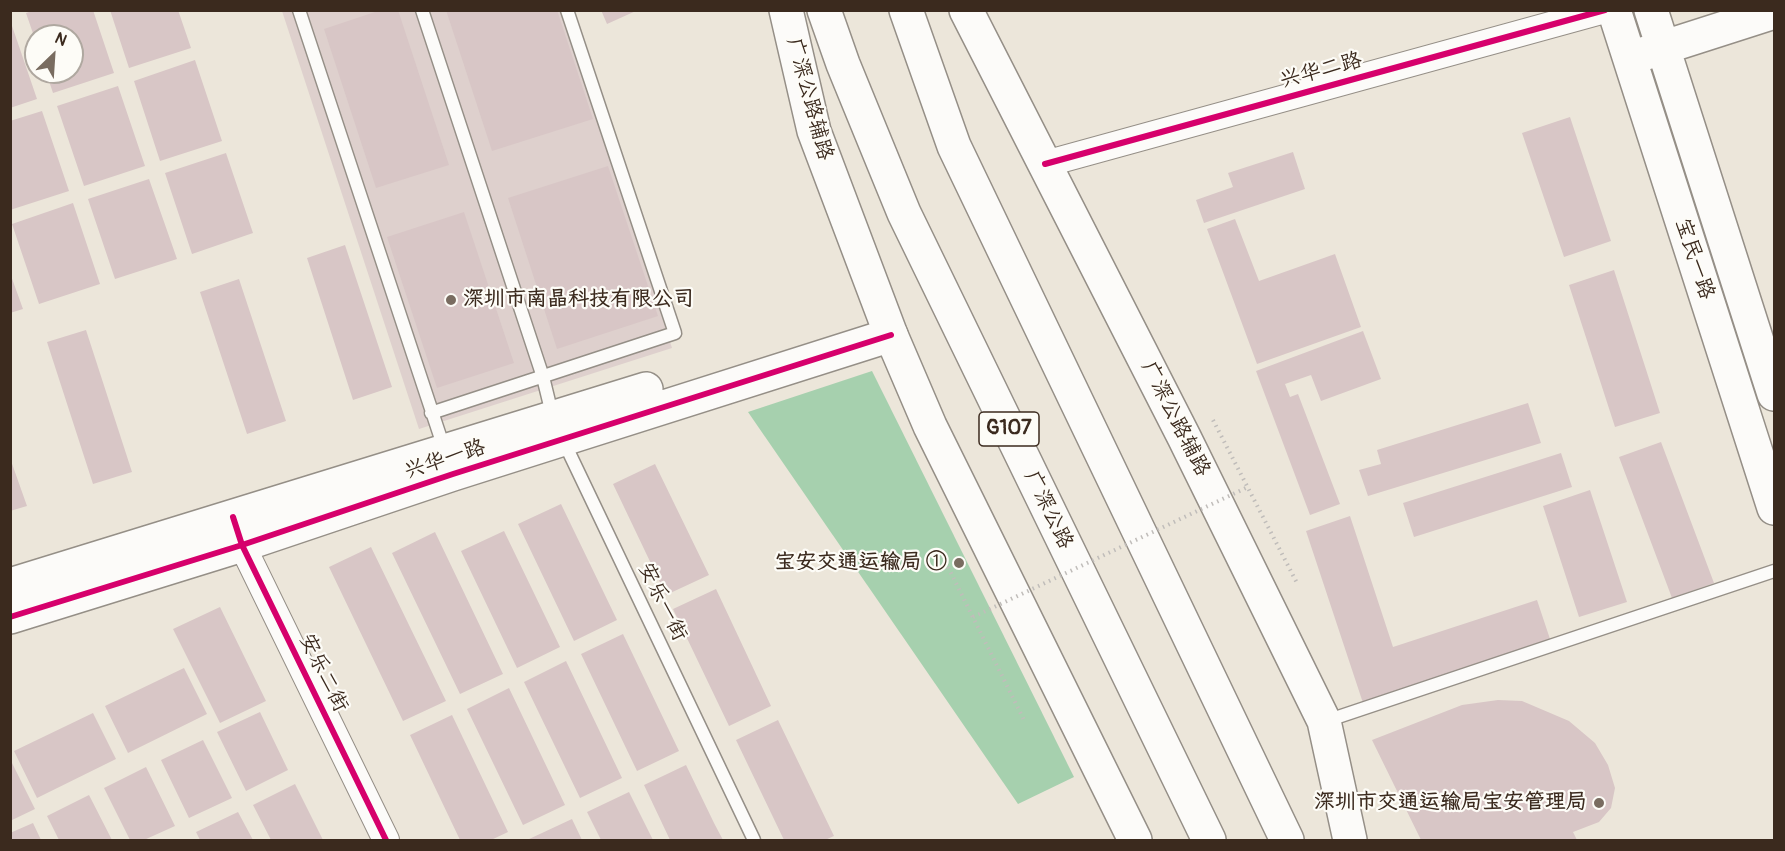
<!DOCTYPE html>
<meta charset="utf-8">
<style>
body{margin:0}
#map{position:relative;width:1785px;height:851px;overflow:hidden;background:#ece6da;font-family:Pangolin,sans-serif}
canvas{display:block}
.frame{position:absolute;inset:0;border:12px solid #3b2a1e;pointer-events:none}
.north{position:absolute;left:24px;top:24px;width:60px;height:60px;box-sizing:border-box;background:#fdfcf7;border:2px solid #afa8a0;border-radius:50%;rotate:25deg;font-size:16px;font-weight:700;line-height:24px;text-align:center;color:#3b2a1e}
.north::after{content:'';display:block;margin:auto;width:21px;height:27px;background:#796c60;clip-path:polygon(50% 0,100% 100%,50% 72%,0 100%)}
</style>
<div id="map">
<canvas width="1785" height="851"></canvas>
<div class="frame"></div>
<div class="north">N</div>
</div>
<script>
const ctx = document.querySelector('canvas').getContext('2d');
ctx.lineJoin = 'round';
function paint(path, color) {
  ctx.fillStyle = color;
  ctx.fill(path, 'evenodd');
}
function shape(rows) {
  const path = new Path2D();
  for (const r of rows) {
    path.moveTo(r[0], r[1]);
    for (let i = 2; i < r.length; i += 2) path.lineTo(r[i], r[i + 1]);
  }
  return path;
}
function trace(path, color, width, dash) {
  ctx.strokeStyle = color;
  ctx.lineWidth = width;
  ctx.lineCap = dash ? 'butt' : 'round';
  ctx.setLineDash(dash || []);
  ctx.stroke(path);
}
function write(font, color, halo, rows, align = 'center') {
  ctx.font = font + ' Pangolin,"LXGW WenKai TC",sans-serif';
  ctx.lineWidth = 4.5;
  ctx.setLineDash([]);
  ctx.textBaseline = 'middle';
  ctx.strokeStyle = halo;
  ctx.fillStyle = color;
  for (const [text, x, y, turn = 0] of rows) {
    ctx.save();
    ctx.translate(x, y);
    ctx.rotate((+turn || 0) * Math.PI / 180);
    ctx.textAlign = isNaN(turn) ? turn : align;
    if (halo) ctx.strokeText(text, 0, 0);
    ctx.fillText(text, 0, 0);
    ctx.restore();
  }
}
paint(shape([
 [282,11,562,11,672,348,419,429]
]), '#ded0cd');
paint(shape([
 [872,371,1074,777,1018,804,748,412]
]), '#a6d0ae');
paint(shape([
 [35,10,93,10,114,73,53,93,46,72,72,72,72,36,36,36,36,42,26,13],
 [110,10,178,10,191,48,129,68],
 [381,10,398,10,449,165,376,188,324,29],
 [446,10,557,10,593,119,492,151],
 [601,10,638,10,607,24],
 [10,20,37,99,10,108],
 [195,60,222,141,160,161,134,81],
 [118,86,145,166,84,186,57,106],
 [42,111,69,191,10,210,10,121],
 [1570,117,1611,241,1564,257,1522,133],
 [1293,152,1305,189,1204,223,1196,200,1233,187,1228,173],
 [226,153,253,233,192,254,165,173],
 [608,166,658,316,557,349,508,198],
 [149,179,177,259,115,279,88,199],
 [73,203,100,284,39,304,12,224],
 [464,212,514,363,437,388,387,237],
 [1235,219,1259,281,1335,254,1361,327,1257,364,1207,229],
 [345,245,392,387,353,400,307,258],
 [1614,270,1660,413,1615,427,1569,285],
 [10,273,23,309,10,313],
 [239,279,286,421,247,434,200,292],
 [86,330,132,472,93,484,47,342],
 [1363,331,1381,379,1321,401,1311,375,1285,384,1290,397,1298,394,1340,504,1310,515,1256,371],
 [1528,403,1541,443,1368,496,1359,470,1381,464,1377,450],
 [1661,442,1714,583,1672,598,1619,457],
 [1561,453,1572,487,1414,537,1403,503],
 [10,458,27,506,10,511],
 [655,464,709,575,666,595,613,484],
 [1590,490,1627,602,1579,617,1543,506],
 [561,504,617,620,574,641,518,524],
 [1350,516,1393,647,1537,600,1551,642,1363,703,1306,531],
 [504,531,560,647,517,668,461,551],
 [435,532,503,674,460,694,392,553],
 [371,547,446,701,403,721,329,567],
 [716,589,771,706,729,726,673,609],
 [220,607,266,701,220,723,173,629],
 [623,634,679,751,637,771,581,654],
 [566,661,622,778,580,798,524,682],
 [184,668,207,714,128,753,105,706],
 [509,688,565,805,523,825,467,709],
 [1498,700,1522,701,1569,721,1595,743,1608,765,1615,788,1611,808,1599,822,1573,832,1577,840,1421,840,1372,740,1462,705],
 [260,712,288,770,246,791,217,732],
 [93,713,116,759,37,798,14,751],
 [452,715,508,832,491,840,460,840,410,735],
 [778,720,834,836,825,840,784,840,736,740],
 [203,740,232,798,189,818,161,760],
 [10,759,35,809,10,821],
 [686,765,714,823,723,840,670,840,644,785],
 [146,767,175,826,144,840,130,840,104,788],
 [295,784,323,840,271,840,253,805],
 [629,792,653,840,601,840,587,812],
 [89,795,112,840,59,840,47,816],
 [238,812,253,840,200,840,196,832],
 [572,819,582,840,527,840],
 [33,823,41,840,10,840,10,833]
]), '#d8c6c6');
const lane = shape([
 [299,10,445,451],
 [422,10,543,377,553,418],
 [431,413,675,333,567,10],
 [564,442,754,840],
 [1326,721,1774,571]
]);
const street = shape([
 [1045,164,1605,10],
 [236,527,242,545,386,840]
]);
const secondary = shape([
 [1614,10,1774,508],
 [1651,10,1774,394],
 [1643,54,1774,12],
 [10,585,646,389],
 [10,617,242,545,453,474,891,335]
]);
const primary = shape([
 [786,10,814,131,891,335,930,426,1135,840],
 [966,10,1184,437,1324,721,1350,840]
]);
const highway = shape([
 [824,10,843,64,904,213,1209,840],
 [906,10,954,146,1287,840]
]);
trace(lane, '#958f87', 15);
trace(street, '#958f87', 28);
trace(secondary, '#958f87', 36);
trace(primary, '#958f87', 36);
trace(highway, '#958f87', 36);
trace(shape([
 [1213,420,1298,585],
 [940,551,1025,722]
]), '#c0bdba', 4, [1.5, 4.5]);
trace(lane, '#fcfbf9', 12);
trace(street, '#fcfbf9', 26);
trace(secondary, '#fcfbf9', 33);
trace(primary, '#fcfbf9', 33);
trace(highway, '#fcfbf9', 33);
trace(shape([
 [973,617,1248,487]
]), '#c0bdba', 4, [1.5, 4.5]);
trace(shape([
 [1045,164,1605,10],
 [233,517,242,545,386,840],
 [10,617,242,545,453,474,891,335]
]), '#d6006c', 6);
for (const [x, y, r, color] of [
 [451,300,6,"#796c60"],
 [959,563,6,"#796c60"],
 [1599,803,6,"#796c60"]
]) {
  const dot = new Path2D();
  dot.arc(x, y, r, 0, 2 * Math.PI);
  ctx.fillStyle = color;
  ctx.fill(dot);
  trace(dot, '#fdfcf7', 2);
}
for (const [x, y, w] of [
 [1009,429,60]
]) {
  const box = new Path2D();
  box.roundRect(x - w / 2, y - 17, w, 34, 4.5);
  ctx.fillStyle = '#fdfcf7';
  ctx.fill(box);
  trace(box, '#3b2a1e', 1.5);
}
write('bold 20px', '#3b2a1e', null, [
 ["G107",1009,429]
]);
write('21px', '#3b2a1e', '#fdfcf7', [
 ["兴华二路",1321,71,-15],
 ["广深公路辅路",809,99,75],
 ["宝民一路",1694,259,72],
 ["广深公路辅路",1175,419,63],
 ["兴华一路",445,460,-18],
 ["广深公路",1048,510,64],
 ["安乐一街",662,602,64],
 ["安乐二街",323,673,64]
]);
write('bold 21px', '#3b2a1e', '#fdfcf7', [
 ["深圳市南晶科技有限公司",463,300,"left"],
 ["宝安交通运输局 ①",947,563],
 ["深圳市交通运输局宝安管理局",1587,803]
], 'right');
</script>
